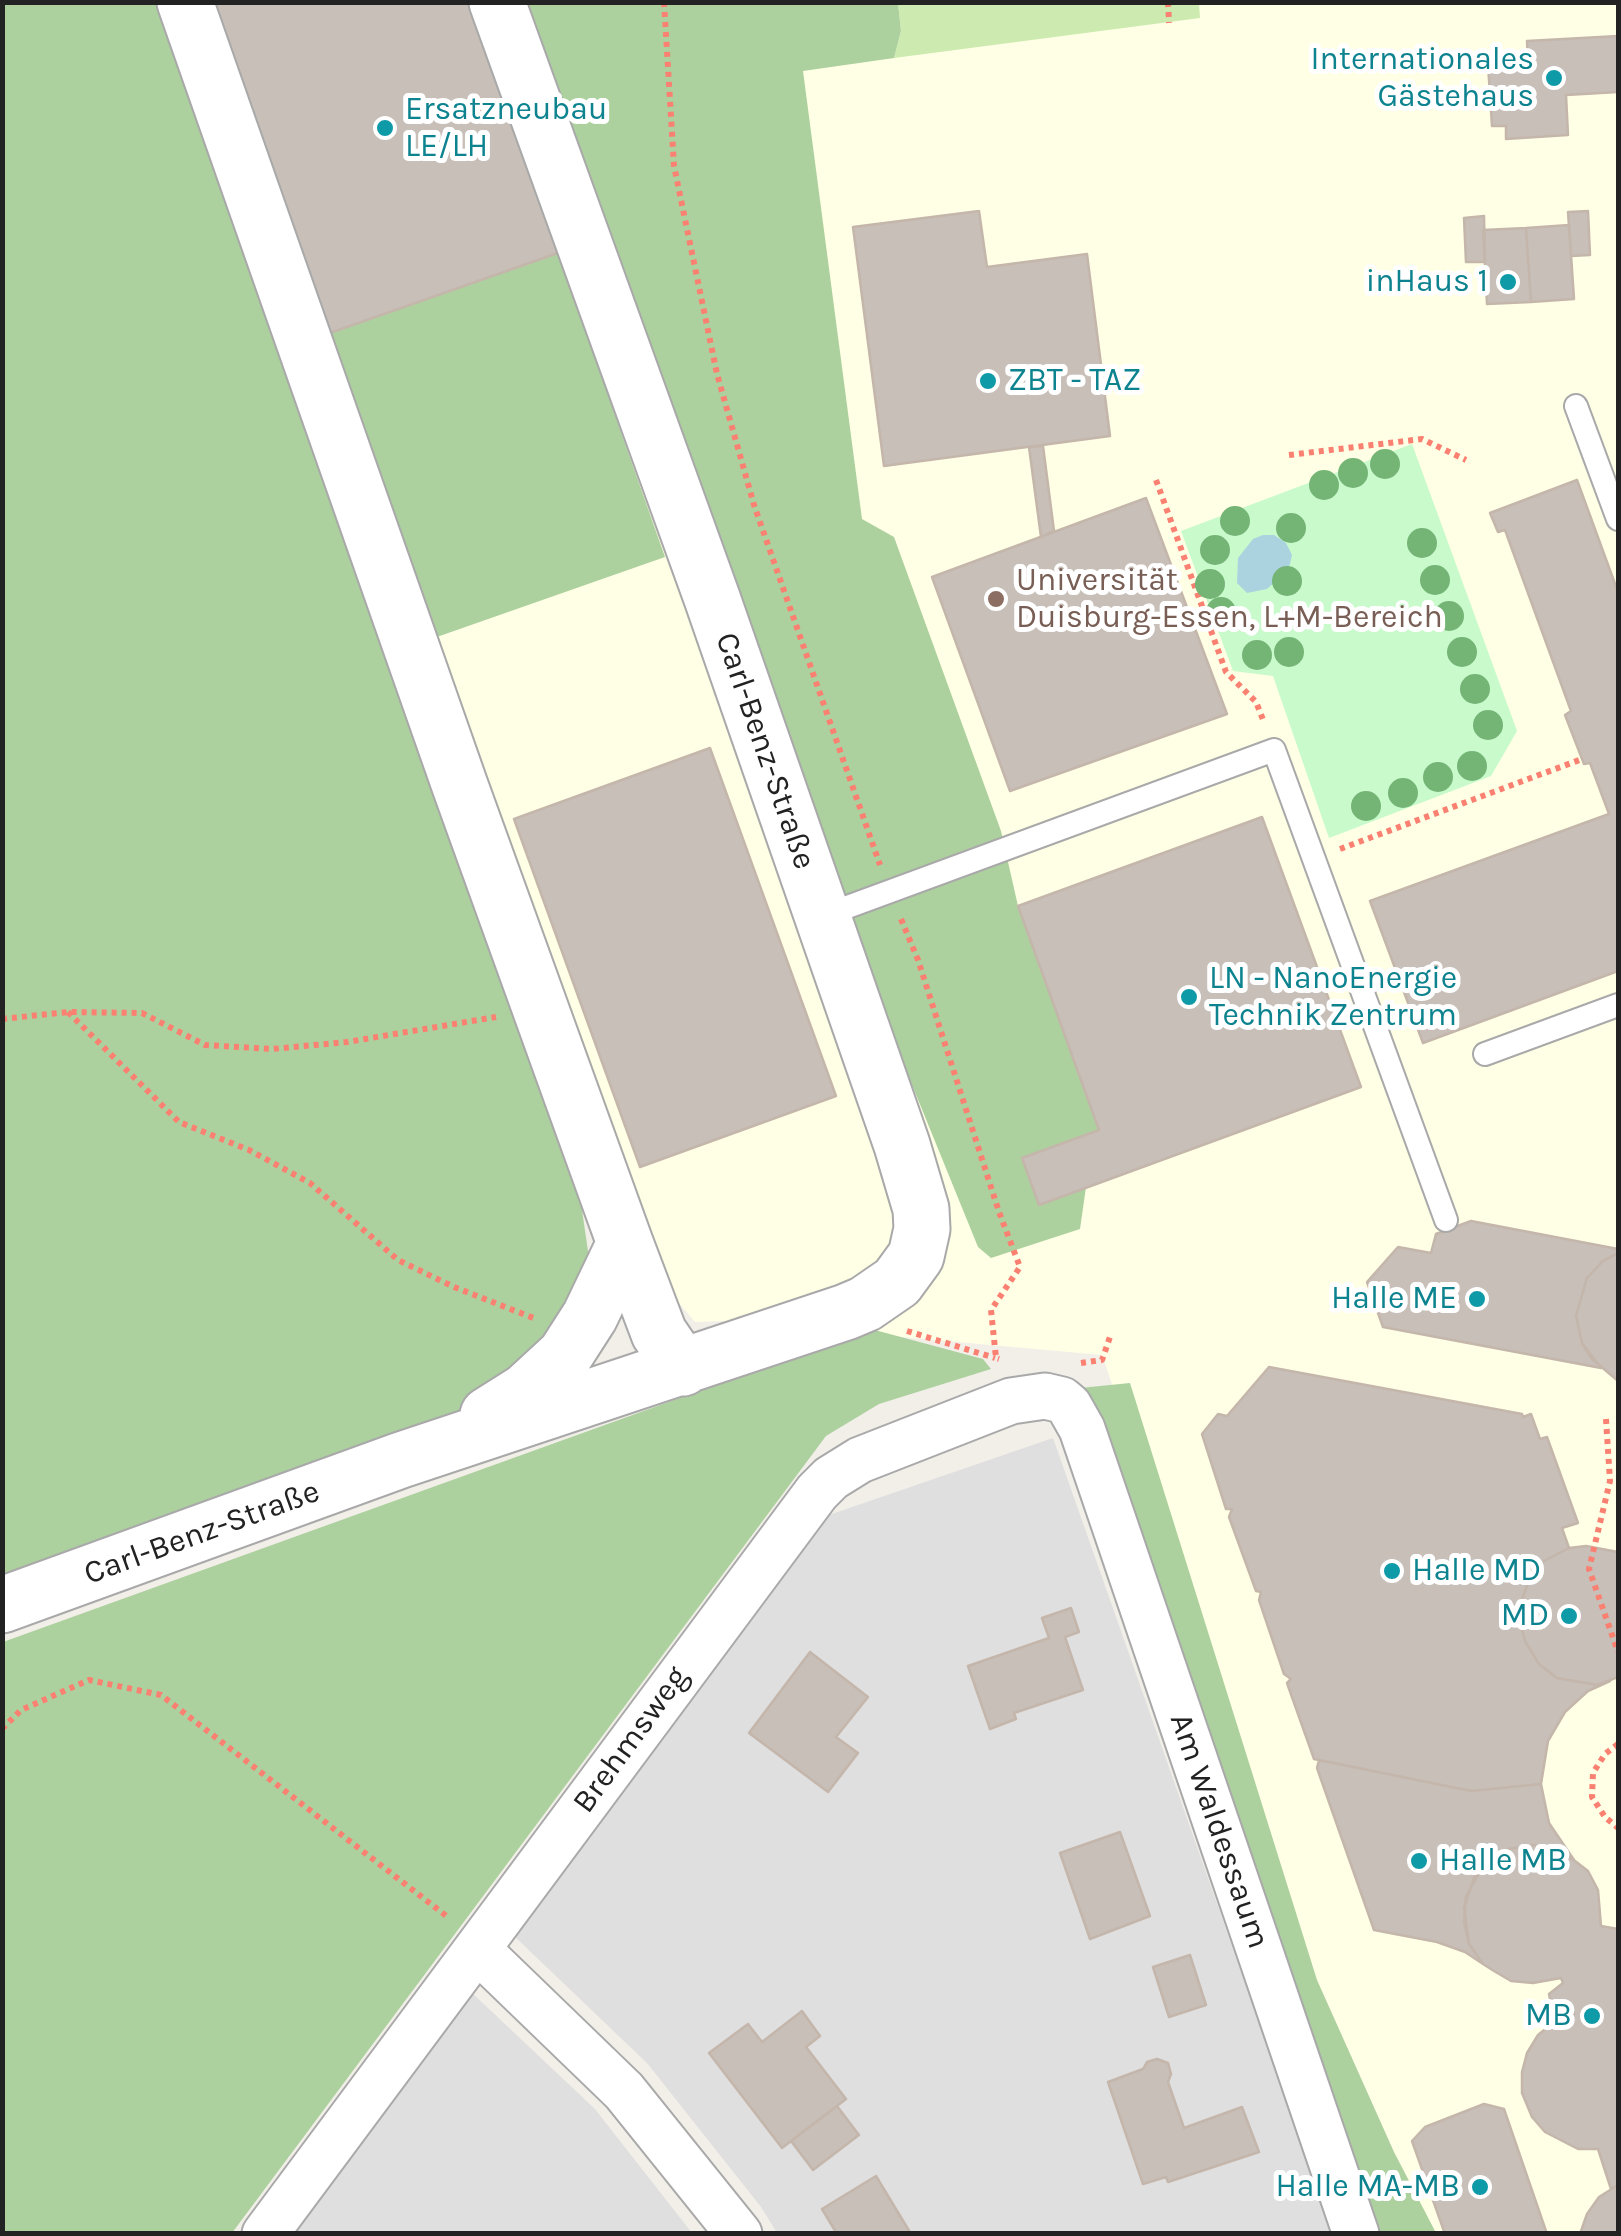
<!DOCTYPE html>
<meta charset="utf-8">
<style>
body{margin:0}
#map{position:relative;width:1621px;height:2236px;overflow:hidden;background:#f2efe9;font-family:Karla,sans-serif}
canvas{display:block}
.frame{position:absolute;inset:0;border:5px solid #222;pointer-events:none}
</style>
<div id="map">
<canvas width="1621" height="2236"></canvas>
<div class="frame"></div>
</div>
<script>
const ctx = document.querySelector('canvas').getContext('2d');
ctx.lineJoin = 'round';
function paint(path, color) {
  ctx.fillStyle = color;
  ctx.fill(path, 'evenodd');
}
function shape(rows) {
  const path = new Path2D();
  for (const r of rows) {
    path.moveTo(r[0], r[1]);
    for (let i = 2; i < r.length; i += 2) path.lineTo(r[i], r[i + 1]);
  }
  return path;
}
function trace(path, color, width, dash) {
  ctx.strokeStyle = color;
  ctx.lineWidth = width;
  ctx.lineCap = dash ? 'butt' : 'round';
  ctx.setLineDash(dash || []);
  ctx.stroke(path);
}
function write(font, color, halo, rows, align = 'center') {
  ctx.font = font + ' Karla,sans-serif';
  ctx.lineWidth = 10;
  ctx.setLineDash([]);
  ctx.textBaseline = 'middle';
  ctx.strokeStyle = halo;
  ctx.fillStyle = color;
  for (const [text, x, y, turn = 0] of rows) {
    ctx.save();
    ctx.translate(x, y);
    ctx.rotate((+turn || 0) * Math.PI / 180);
    ctx.textAlign = isNaN(turn) ? turn : align;
    if (halo) ctx.strokeText(text, 0, 0);
    ctx.fillText(text, 0, 0);
    ctx.restore();
  }
}
paint(shape([
 [1053,1438,1333,2233,777,2233,761,2207,647,2063,514,1936,826,1516],
 [471,1992,595,2109,692,2233,291,2234]
]), '#e0dfdf');
paint(shape([
 [168,3,1618,3,1618,2233,1436,2233,1394,2152,1317,1980,1102,1355,724,1321,695,1322,662,1283]
]), '#ffffe5');
paint(shape([
 [898,3,1199,3,1200,18,894,58,901,31]
]), '#cdebb0');
paint(shape([
 [3,3,168,3,580,1196,589,1258,558,1332,458,1415,3,1581],
 [527,3,898,3,901,31,894,58,803,71,862,519,894,537,1001,831,1018,906,1099,1130,1022,1158,1040,1205,1086,1187,1080,1229,991,1258,978,1247,823,866,727,594],
 [558,253,665,557,434,638,327,334],
 [871,1329,983,1359,991,1369,879,1404,826,1436,232,2233,3,2234,3,1642],
 [1130,1383,1317,1980,1394,2152,1436,2233,1381,2233,1080,1388]
]), '#add19e');
paint(shape([
 [1412,444,1517,731,1491,776,1329,838,1273,676,1233,671,1181,531]
]), '#c8facc');
paint(shape([
 [1263,535,1274,535,1286,543,1292,555,1290,564,1285,573,1267,589,1247,593,1237,583,1238,558,1253,539]
]), '#aad3df');
const building = shape([
 [211,2,472,2,558,253,327,334,211,2],
 [1618,36,1618,92,1566,95,1568,135,1506,139,1506,126,1492,126,1488,64,1528,61,1527,41,1618,36],
 [979,211,987,267,1087,254,1110,436,884,466,853,227,979,211],
 [1588,211,1590,255,1571,256,1568,212,1588,211],
 [1484,216,1485,262,1466,262,1464,218,1484,216],
 [1569,225,1574,299,1531,302,1526,228,1569,225],
 [1526,228,1531,302,1487,304,1483,230,1526,228],
 [1043,446,1054,531,1041,537,1029,447,1043,446],
 [1577,480,1618,592,1618,971,1423,1043,1370,901,1609,814,1590,763,1584,764,1565,715,1571,711,1505,530,1498,532,1490,513,1577,480],
 [1146,498,1227,714,1010,791,932,577,1146,498],
 [710,748,836,1096,640,1167,514,819,710,748],
 [1262,817,1361,1087,1039,1205,1022,1158,1099,1130,1018,906,1262,817],
 [1471,1221,1618,1249,1618,1253,1603,1261,1587,1278,1576,1316,1582,1343,1601,1368,1383,1327,1367,1282,1398,1247,1431,1253,1436,1234,1471,1221],
 [1618,1253,1618,1381,1591,1358,1582,1343,1576,1316,1587,1278,1603,1261,1618,1253],
 [1269,1367,1522,1414,1523,1417,1531,1414,1540,1439,1547,1437,1578,1523,1562,1528,1569,1548,1544,1561,1529,1581,1519,1607,1521,1625,1525,1641,1539,1664,1557,1678,1597,1685,1610,1681,1588,1691,1565,1712,1548,1741,1541,1784,1471,1791,1314,1759,1287,1683,1291,1679,1284,1674,1259,1600,1261,1592,1256,1591,1229,1517,1232,1509,1226,1509,1202,1434,1218,1414,1227,1416,1269,1367],
 [1586,1546,1618,1552,1618,1677,1597,1685,1557,1678,1539,1664,1525,1641,1521,1625,1519,1607,1529,1581,1544,1561,1569,1548,1586,1546],
 [1071,1608,1079,1632,1065,1637,1083,1690,1014,1713,1016,1719,990,1729,968,1666,1049,1638,1042,1618,1071,1608],
 [810,1652,868,1697,836,1737,858,1753,828,1792,749,1733,810,1652],
 [1319,1760,1471,1791,1541,1784,1549,1823,1574,1860,1551,1847,1533,1845,1509,1849,1485,1863,1474,1878,1464,1908,1469,1944,1483,1964,1465,1952,1437,1942,1374,1930,1317,1768,1319,1760],
 [1120,1832,1150,1916,1090,1939,1060,1853,1120,1832],
 [1533,1845,1551,1847,1566,1854,1588,1871,1598,1890,1601,1926,1618,1929,1618,2185,1611,2189,1598,2149,1578,2149,1545,2132,1532,2117,1522,2093,1522,2072,1527,2053,1538,2035,1559,2018,1574,2014,1571,2007,1559,2009,1551,2004,1549,1994,1563,1983,1561,1978,1533,1983,1511,1981,1494,1971,1483,1964,1469,1944,1464,1922,1466,1896,1485,1863,1509,1849,1533,1845],
 [1190,1955,1206,2005,1169,2017,1153,1967,1190,1955],
 [802,2011,820,2036,806,2047,846,2099,782,2148,709,2053,748,2024,762,2042,802,2011],
 [1157,2059,1168,2063,1171,2074,1168,2082,1184,2128,1242,2107,1259,2152,1168,2182,1166,2177,1143,2184,1108,2082,1143,2069,1147,2062,1157,2059],
 [1484,2104,1504,2109,1547,2234,1445,2234,1412,2141,1425,2127,1484,2104],
 [837,2106,859,2135,813,2170,791,2141,837,2106],
 [876,2176,911,2234,837,2234,822,2209,876,2176],
 [1618,2185,1618,2234,1580,2234,1587,2214,1599,2197,1618,2185]
]);
paint(building, '#c7bfb8');
trace(building, '#c4b6ab', 2.5);
const service = shape([
 [1576,406,1618,519],
 [823,916,1274,750,1446,1220],
 [1485,1054,1618,1005]
]);
const minor = shape([
 [477,1949,624,2091,739,2234],
 [265,2234,817,1492,831,1478,860,1460,1011,1401,1045,1396,1062,1400,1069,1406,1082,1429,1356,2234]
]);
const tertiary = shape([
 [185,2,460,786,625,1243,659,1333,683,1368],
 [488,1415,526,1391,565,1355,590,1316,625,1243],
 [2,1605,401,1460,846,1312,865,1304,897,1282,916,1256,922,1229,921,1209,902,1145,712,598,497,2]
]);
trace(service, '#a9a9a9', 26);
trace(minor, '#a9a9a9', 49);
trace(tertiary, '#a9a9a9', 59);
trace(shape([
 [664,2,674,166,717,374,754,505,880,865],
 [1168,2,1169,23],
 [1289,455,1422,439,1466,460],
 [1156,480,1226,672,1256,702,1264,722],
 [1340,849,1582,759],
 [901,919,918,960,999,1212,1020,1267,991,1310,996,1358,999,1359],
 [68,1012,179,1122,249,1150,310,1183,398,1260,454,1287,536,1319],
 [2,1019,68,1012,142,1013,205,1045,272,1049,347,1042,496,1017],
 [907,1331,995,1358],
 [1081,1363,1102,1360,1111,1334],
 [1606,1419,1610,1481,1589,1569,1618,1652],
 [2,1729,21,1710,89,1680,161,1695,449,1918],
 [1618,1744,1605,1754,1593,1773,1592,1797,1605,1817,1618,1828]
]), '#fa8072', 6, [5, 5]);
trace(service, '#fff', 22);
trace(minor, '#fff', 45);
trace(tertiary, '#fff', 55);
ctx.fillStyle = '#74b475';
for (const [x, y] of [
 [1385,464],
 [1353,473],
 [1324,485],
 [1235,521],
 [1291,528],
 [1422,543],
 [1215,550],
 [1435,580],
 [1287,581],
 [1210,584],
 [1221,612],
 [1449,616],
 [1289,652],
 [1462,652],
 [1257,655],
 [1475,689],
 [1488,725],
 [1472,766],
 [1438,777],
 [1403,793],
 [1366,806]
]) {
  ctx.beginPath();
  ctx.arc(x, y, 15, 0, 2 * Math.PI);
  ctx.fill();
}
for (const [x, y, r, color] of [
 [1554,78,10,"#0f9aa8"],
 [385,128,10,"#0f9aa8"],
 [1508,282,10,"#0f9aa8"],
 [988,381,10,"#0f9aa8"],
 [996,599,10,"#8d6e63"],
 [1189,997,10,"#0f9aa8"],
 [1477,1299,10,"#0f9aa8"],
 [1392,1571,10,"#0f9aa8"],
 [1569,1616,10,"#0f9aa8"],
 [1419,1861,10,"#0f9aa8"],
 [1592,2016,10,"#0f9aa8"],
 [1480,2187,10,"#0f9aa8"]
]) {
  const dot = new Path2D();
  dot.arc(x, y, r, 0, 2 * Math.PI);
  ctx.fillStyle = color;
  ctx.fill(dot);
  trace(dot, '#fff', 4);
}
write('32px', '#0d838f', '#fff', [
 ["Internationales",1534,60],
 ["Gästehaus",1534,97],
 ["Ersatzneubau",405,110,"left"],
 ["LE/LH",405,147,"left"],
 ["inHaus 1",1488,282],
 ["ZBT - TAZ",1008,381,"left"],
 ["LN - NanoEnergie",1209,979,"left"],
 ["Technik Zentrum",1209,1016,"left"],
 ["Halle ME",1457,1299],
 ["Halle MD",1412,1571,"left"],
 ["MD",1549,1616],
 ["Halle MB",1439,1861,"left"],
 ["MB",1572,2016],
 ["Halle MA-MB",1460,2187]
], 'right');
write('32px', '#785e54', '#fff', [
 ["Universität",1016,581],
 ["Duisburg-Essen, L+M-Bereich",1016,618]
], 'left');
write('32px', '#222', '#fff', [
 ["Carl-Benz-Straße",765,751,71],
 ["Carl-Benz-Straße",202,1533,-20],
 ["Brehmsweg",631,1740,-54],
 ["Am Waldessaum",1219,1831,71]
]);
</script>
